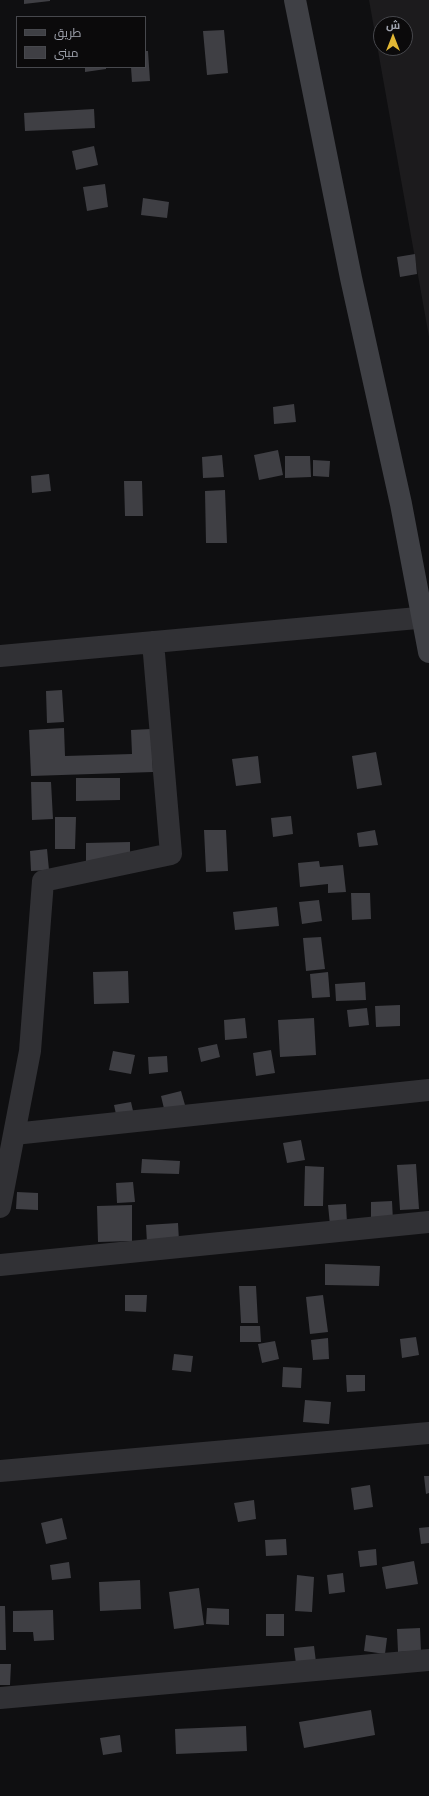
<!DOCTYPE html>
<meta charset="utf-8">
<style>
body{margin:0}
#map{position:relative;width:429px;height:1796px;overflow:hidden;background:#0f0f11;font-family:"Titillium Web",Cairo,sans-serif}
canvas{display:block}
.legend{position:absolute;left:16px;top:16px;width:130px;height:52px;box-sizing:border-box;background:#0b0a0b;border:1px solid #47484d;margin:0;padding:5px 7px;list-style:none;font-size:12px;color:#a1a5b0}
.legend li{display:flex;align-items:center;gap:8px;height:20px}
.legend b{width:20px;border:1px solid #47484d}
.north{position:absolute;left:373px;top:16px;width:40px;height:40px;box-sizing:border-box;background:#0b0a0b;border:1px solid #47484d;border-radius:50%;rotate:0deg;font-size:11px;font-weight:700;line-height:16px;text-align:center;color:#a1a5b0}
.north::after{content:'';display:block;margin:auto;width:14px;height:18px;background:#e3b834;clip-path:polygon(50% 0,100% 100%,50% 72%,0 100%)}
</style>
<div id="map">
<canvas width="429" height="1796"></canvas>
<ul class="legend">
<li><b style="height:5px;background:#3f4045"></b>طريق</li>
<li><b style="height:11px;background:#3f3f44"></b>مبنى</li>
</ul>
<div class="north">ش</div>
</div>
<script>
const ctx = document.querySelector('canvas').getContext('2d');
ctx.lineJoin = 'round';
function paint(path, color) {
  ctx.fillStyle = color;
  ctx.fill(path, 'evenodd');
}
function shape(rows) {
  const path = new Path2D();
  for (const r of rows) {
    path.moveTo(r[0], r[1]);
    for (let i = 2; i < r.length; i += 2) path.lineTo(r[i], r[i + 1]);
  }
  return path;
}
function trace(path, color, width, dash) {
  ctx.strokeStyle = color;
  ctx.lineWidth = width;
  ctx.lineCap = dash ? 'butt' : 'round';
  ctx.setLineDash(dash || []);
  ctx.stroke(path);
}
paint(shape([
 [369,0,429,0,429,337],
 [381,24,405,24,405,48,381,48]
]), '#1c1b1d');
paint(shape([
 [24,0,50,0,50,1,24,4],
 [224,30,228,73,207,75,203,31],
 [145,51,148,51,150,81,132,82,131,67,145,67],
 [85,67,106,67,106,69,85,72],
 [94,109,95,128,25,131,24,113],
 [94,146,98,165,76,170,72,151],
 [105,184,108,207,87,211,83,187],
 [143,198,169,202,167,218,141,215],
 [415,254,417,274,400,277,397,257],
 [294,404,296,422,274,424,273,407],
 [278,450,283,475,259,480,254,455],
 [222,455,224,477,203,478,202,457],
 [285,456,310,456,311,477,285,478],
 [313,460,330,461,329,477,313,476],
 [49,474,51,491,32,493,31,476],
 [124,481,142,481,143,516,125,516],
 [225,490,227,543,206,543,205,491],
 [62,690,64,722,47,723,46,691],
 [64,728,65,756,132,754,131,730,151,729,153,772,31,776,29,730],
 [376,752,382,785,357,789,352,756],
 [258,756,261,783,236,786,232,759],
 [76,778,120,778,120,800,76,801],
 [31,782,51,782,53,819,32,820],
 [291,816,293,834,273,837,271,818],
 [55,817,76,817,75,849,55,849],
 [204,830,226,830,228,871,206,872],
 [375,830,378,845,359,847,357,833],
 [130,842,130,862,86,863,86,843],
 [47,849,49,870,31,871,30,851],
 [319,861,320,867,343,865,346,892,328,893,328,884,300,887,298,863],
 [351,893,370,893,371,919,352,920],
 [319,900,322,921,302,924,299,902],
 [277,907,279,926,235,930,233,912],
 [321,937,325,969,306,971,303,938],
 [128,971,129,1003,94,1004,93,972],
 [328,972,330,997,312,998,310,974],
 [365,982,366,1000,336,1001,335,984],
 [400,1005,400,1026,376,1027,375,1006],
 [367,1008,369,1025,349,1027,347,1010],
 [245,1018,247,1038,225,1040,224,1020],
 [314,1018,316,1055,280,1057,278,1020],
 [217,1044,220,1057,201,1062,198,1048],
 [271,1050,275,1073,256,1076,253,1053],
 [113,1051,135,1055,131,1074,109,1070],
 [167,1056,168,1072,149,1074,148,1057],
 [181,1091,187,1112,166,1117,161,1096],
 [131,1102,136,1124,119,1128,114,1105],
 [301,1140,305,1160,287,1163,283,1143],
 [142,1159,180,1161,179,1174,141,1173],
 [416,1164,419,1209,400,1210,397,1165],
 [305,1166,324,1167,323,1206,304,1206],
 [133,1182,135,1202,117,1203,116,1183],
 [17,1192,38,1193,38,1210,16,1209],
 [392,1201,393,1221,371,1222,371,1202],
 [346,1204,347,1223,330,1225,328,1205],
 [132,1205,132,1241,98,1242,97,1206],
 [178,1223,179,1241,147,1243,146,1225],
 [325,1264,380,1266,379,1286,325,1285],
 [239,1286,256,1286,258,1323,241,1323],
 [125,1295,147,1295,146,1312,125,1311],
 [323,1295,328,1332,310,1334,306,1297],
 [240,1326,260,1326,261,1342,240,1342],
 [416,1337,419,1355,402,1358,400,1339],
 [328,1338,329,1359,313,1360,311,1340],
 [275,1341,279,1359,262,1363,258,1344],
 [174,1354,193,1356,191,1372,172,1370],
 [283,1367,302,1368,301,1388,282,1387],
 [346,1375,365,1375,365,1391,347,1392],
 [305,1400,331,1402,329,1424,303,1422],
 [424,1476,429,1476,429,1493,426,1494],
 [370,1485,373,1507,354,1510,351,1488],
 [254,1500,256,1519,238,1522,234,1503],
 [62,1518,67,1539,46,1544,41,1523],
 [429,1527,429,1543,421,1544,419,1528],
 [286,1539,287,1555,266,1556,265,1540],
 [376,1549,377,1565,360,1567,358,1551],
 [414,1561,418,1584,386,1589,382,1567],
 [69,1562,71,1578,52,1580,50,1565],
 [343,1573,345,1592,329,1594,327,1575],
 [297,1575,314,1577,312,1612,295,1611],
 [140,1580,141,1609,100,1611,99,1582],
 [199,1588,204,1625,174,1629,169,1592],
 [0,1606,5,1606,6,1650,0,1650],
 [207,1608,229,1609,229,1625,206,1624],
 [53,1610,54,1640,34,1641,33,1632,13,1632,13,1611],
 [266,1614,284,1614,284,1636,266,1636],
 [420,1628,421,1651,398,1652,397,1629],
 [366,1635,387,1638,385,1654,364,1651],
 [314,1646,316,1662,296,1664,294,1648],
 [0,1664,11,1664,10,1685,0,1685],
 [371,1710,375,1735,304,1748,299,1722],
 [246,1726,247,1751,176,1754,175,1729],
 [120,1735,122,1752,103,1755,100,1738]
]), '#3f3f44');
trace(shape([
 [0,656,429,617],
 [14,1134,429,1090],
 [0,1207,30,1051,43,881,171,854,153,642],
 [0,1265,429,1222],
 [0,1471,429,1433],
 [0,1698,429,1660]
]), '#313135', 22);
trace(shape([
 [295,0,351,278,401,504,429,652]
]), '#3f4045', 22);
</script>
